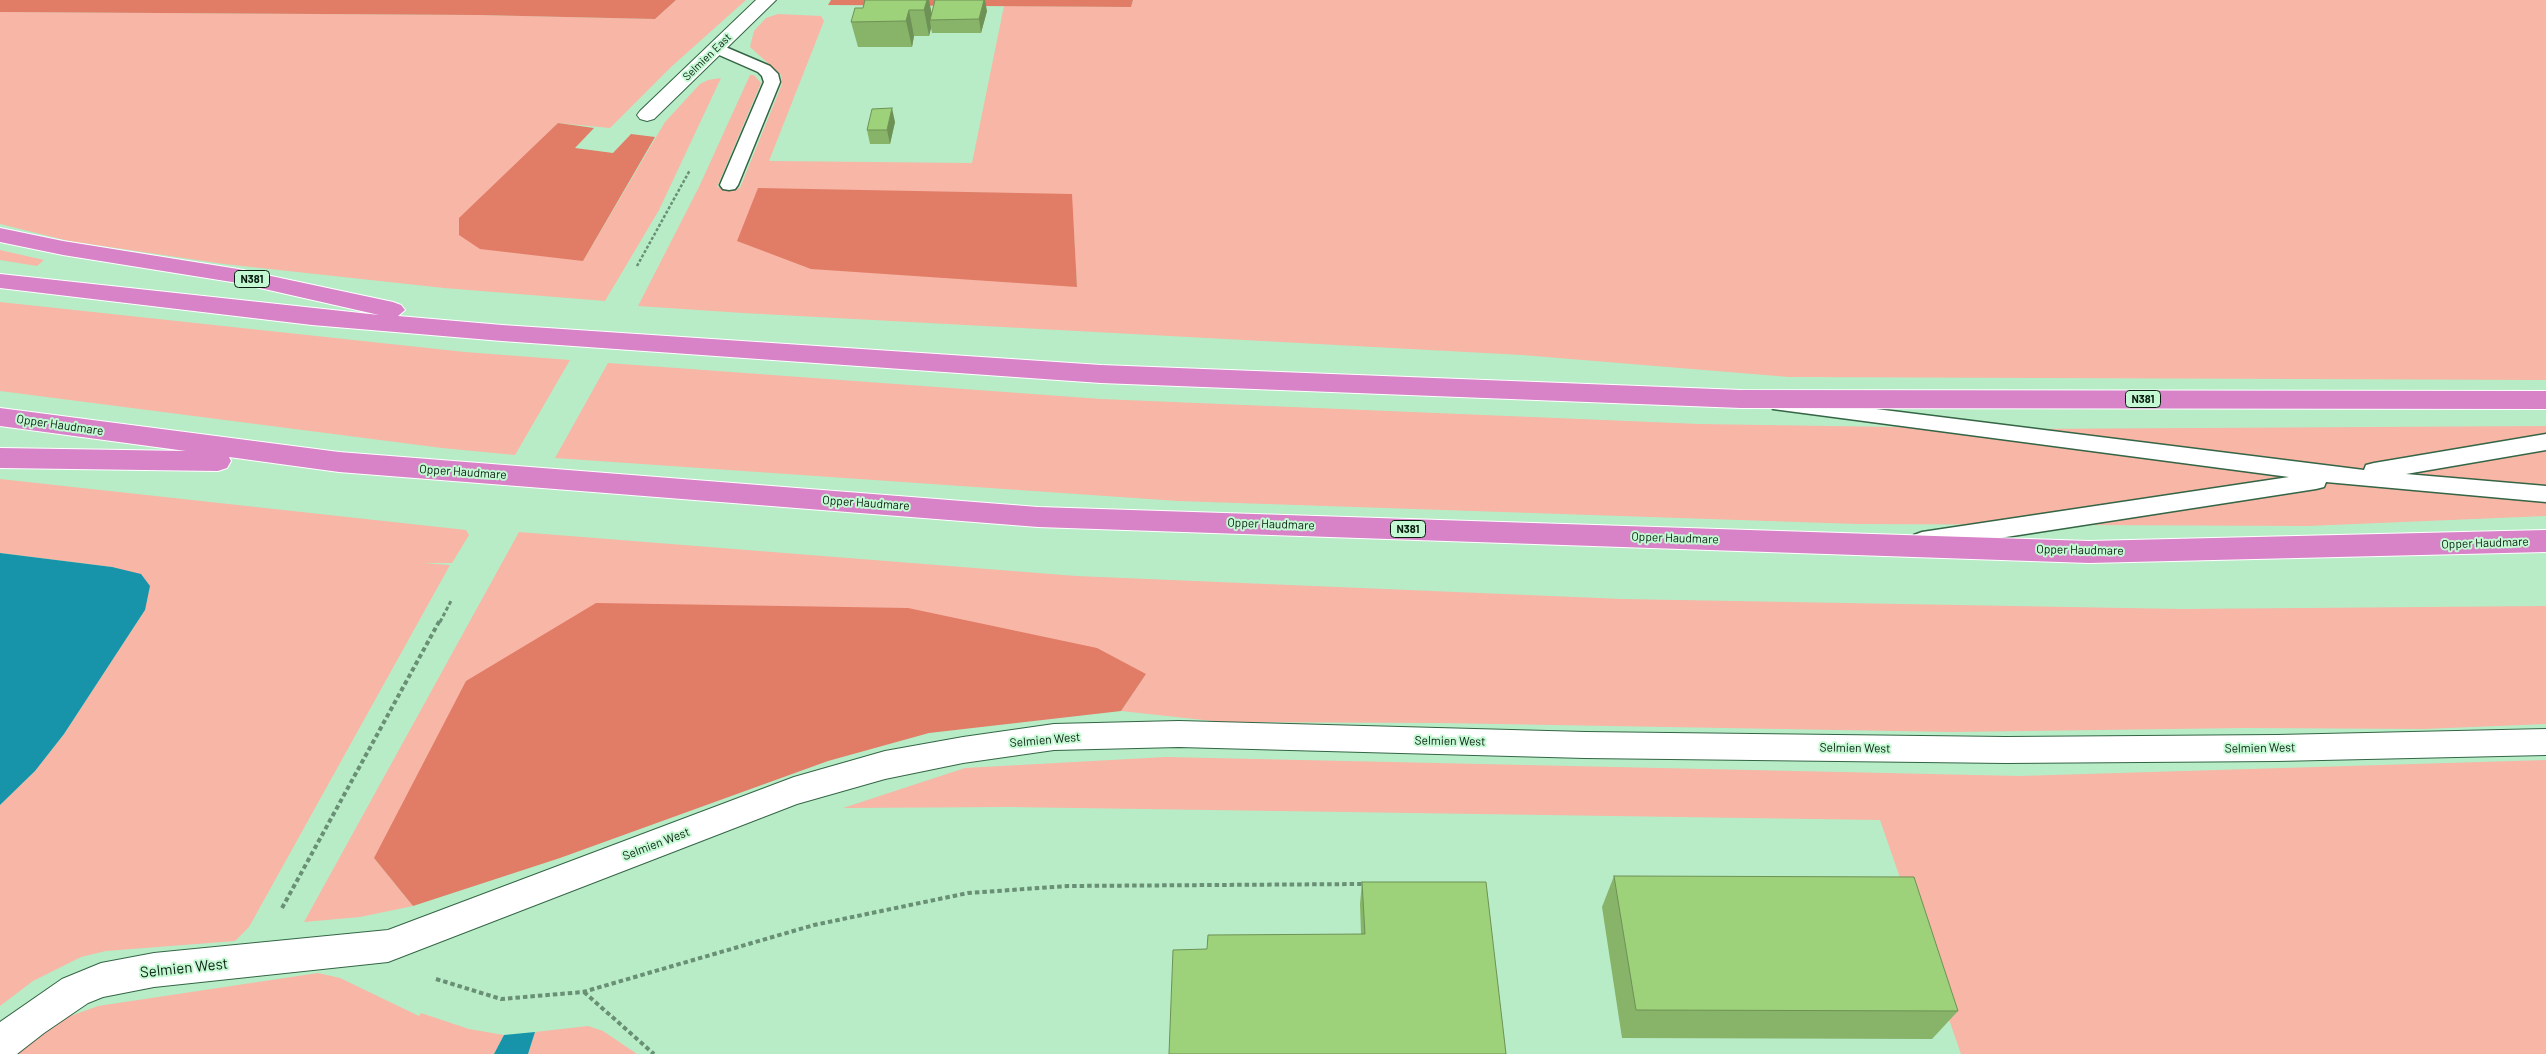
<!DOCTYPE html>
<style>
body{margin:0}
canvas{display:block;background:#b7ecc6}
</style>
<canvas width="2546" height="1054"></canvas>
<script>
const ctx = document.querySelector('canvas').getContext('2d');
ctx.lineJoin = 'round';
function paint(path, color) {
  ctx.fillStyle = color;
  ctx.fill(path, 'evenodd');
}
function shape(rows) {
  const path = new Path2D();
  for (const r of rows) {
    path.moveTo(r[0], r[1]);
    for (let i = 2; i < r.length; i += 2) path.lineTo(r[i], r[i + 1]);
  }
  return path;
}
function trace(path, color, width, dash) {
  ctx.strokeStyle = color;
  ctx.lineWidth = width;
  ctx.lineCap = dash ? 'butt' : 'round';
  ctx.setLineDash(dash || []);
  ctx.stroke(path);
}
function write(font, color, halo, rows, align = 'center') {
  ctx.font = font + ' Barlow,sans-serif';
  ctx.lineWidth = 4;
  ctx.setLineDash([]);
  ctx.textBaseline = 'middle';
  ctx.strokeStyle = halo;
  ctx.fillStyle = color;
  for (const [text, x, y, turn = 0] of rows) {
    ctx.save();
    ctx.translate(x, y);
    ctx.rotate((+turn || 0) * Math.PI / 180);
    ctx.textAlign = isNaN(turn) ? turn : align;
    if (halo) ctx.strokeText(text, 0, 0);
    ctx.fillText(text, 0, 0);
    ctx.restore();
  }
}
paint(shape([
 [676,0,746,0,671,67,610,128,558,123,542,140,583,261,665,122,700,84,708,80,721,78,659,210,605,301,444,288,224,264,69,241,0,224,0,12,478,15,655,19],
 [1133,0,2546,0,2546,380,1789,377,1522,355,743,313,638,306,699,187,750,75,754,75,761,83,717,187,740,188,782,84,781,75,750,47,754,31,766,18,778,14,821,16,824,21,769,161,972,163,1004,6,1131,7],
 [967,192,1033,195,1073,219,1077,287],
 [0,250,44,260,37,266,0,260],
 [0,302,465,352,570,360,515,455,442,448,0,391],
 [608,363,1101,399,1699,424,2025,429,2546,426,2546,516,2307,526,1857,524,1178,501,555,458],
 [0,479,466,530,469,535,452,563,423,563,450,565,249,927,235,941,106,951,81,957,33,981,0,1006,0,805,35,771,64,734,145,610,112,567,0,553],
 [519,532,1076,576,1622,599,2181,609,2546,606,2546,724,2424,729,2246,728,1951,732,1440,723,1222,722,1121,711,1146,674,374,858,413,906,360,917,304,922],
 [1166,757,2020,776,2546,760,2546,1054,1961,1054,1880,820,1009,807,843,808,965,768],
 [318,973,340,978,419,1016,421,1013,469,1029,504,1035,494,1054,15,1054,33,1036,65,1018,98,1006],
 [588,1026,603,1031,637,1054,528,1054,535,1032]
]), '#f8b6a6');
paint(shape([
 [0,0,676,0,655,19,478,15,0,12],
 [831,0,1133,0,1131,7,828,5],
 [558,123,594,128,575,148,613,153,631,134,655,137,583,261,480,249,459,235,459,218],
 [758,188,1072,194,1077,287,811,269,737,241],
 [596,603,908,608,1097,648,1146,674,1121,711,929,733,828,761,560,858,413,906,374,858,466,681]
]), '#e17c66');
paint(shape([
 [0,553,112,567,141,574,150,586,145,610,64,734,35,771,0,805],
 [535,1032,528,1054,494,1054,504,1035]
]), '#1794aa');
const lane = shape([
 [716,43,770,66,778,74,780,82,738,185,735,189,729,190,723,189,720,185,764,82,762,76,758,72,710,51,708,48,716,43],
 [1780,397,2364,470,2366,465,2374,463,2546,434,2546,450,2406,474,2546,486,2546,502,2326,482,2324,487,2316,489,1922,550,1914,547,1911,541,1914,535,1922,532,2289,477,1773,409,1770,404,1773,399,1780,397]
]);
const street = shape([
 [756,0,776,0,654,119,647,121,640,119,637,115,640,111,756,0],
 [1179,721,1585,732,2006,737,2277,735,2546,729,2546,755,2277,761,2006,763,1585,758,1179,747,1054,750,963,763,885,779,797,804,388,962,154,987,103,997,88,1003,44,1033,17,1054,0,1054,0,1022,62,979,101,963,154,953,388,930,794,777,885,751,963,737,1054,724,1179,721]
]);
const highway = shape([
 [0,228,63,241,238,269,393,302,401,305,405,310,398,316,502,325,1101,365,1741,390,2546,391,2546,409,1741,408,1101,383,502,341,312,325,0,288,0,274,379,315,238,283,63,255,0,242,0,228],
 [0,408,339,452,1038,507,2089,541,2546,530,2546,552,2089,563,1038,527,339,472,229,457,231,461,227,468,218,471,0,468,0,448,186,451,0,426,0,408]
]);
trace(lane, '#346545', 3);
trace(street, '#346545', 2);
trace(highway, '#fff', 2);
trace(shape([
 [637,266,690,170]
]), '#698f74', 2.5, [3, 2]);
trace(shape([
 [440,622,452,599]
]), '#698f74', 3, [4, 2.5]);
trace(shape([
 [282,908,440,620],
 [436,979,501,999,583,992,814,925,968,893,1068,886,1363,884],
 [584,992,654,1054]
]), '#698f74', 4, [4.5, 3]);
paint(lane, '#fff');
paint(street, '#fff');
paint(highway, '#d882c8');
paint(shape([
 [929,0,931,13,987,11,981,33,932,33,931,28,929,36,914,36,912,47,858,47,851,22,863,8],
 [895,122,890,144,870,144,867,130],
 [1614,876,1958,1011,1932,1039,1622,1038,1602,907],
 [1362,882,1506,1054,1207,949,1361,934,1360,904]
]), '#87b469');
paint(shape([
 [927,0,929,0,933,20,930,20,931,28,929,36,924,10],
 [984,0,985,0,987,11,981,33,979,19],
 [909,10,914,36,912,47,906,21],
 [892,108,895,122,890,144,887,130]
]), '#6e9255');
const building = shape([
 [865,0,927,0,924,10,909,10,906,21,851,22,855,8,863,8,865,0],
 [935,0,984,0,979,19,930,20,935,0],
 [892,108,887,130,867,130,872,109,892,108],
 [1614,876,1914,877,1958,1011,1636,1010,1614,876],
 [1362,882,1486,882,1506,1054,1169,1054,1173,950,1207,949,1208,935,1365,934,1362,882]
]);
paint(building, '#9dd17a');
trace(building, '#6e9255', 1);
write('11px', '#0a1f11', '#c4f9d3', [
 ["Selmien East",707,57,-44]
]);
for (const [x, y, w] of [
 [252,279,35],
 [2143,399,35],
 [1408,529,35]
]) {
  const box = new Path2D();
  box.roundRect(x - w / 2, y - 8.5, w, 17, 4);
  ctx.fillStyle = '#c4f9d3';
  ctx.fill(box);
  trace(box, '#0a1f11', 1);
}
write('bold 11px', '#0a1f11', null, [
 ["N381",252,279],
 ["N381",2143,399],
 ["N381",1408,529]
]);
write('12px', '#0a1f11', '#c4f9d3', [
 ["Opper Haudmare",60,425,8],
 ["Opper Haudmare",463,472,4],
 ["Opper Haudmare",866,503,4],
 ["Opper Haudmare",1271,524,2],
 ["Opper Haudmare",1675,538,2],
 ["Opper Haudmare",2485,543,-2],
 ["Opper Haudmare",2080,550,1],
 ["Selmien West",1045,740,-5],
 ["Selmien West",1450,741,1],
 ["Selmien West",1855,748,1],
 ["Selmien West",2260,748,-1],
 ["Selmien West",656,844,-21]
]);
write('15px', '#0a1f11', '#c4f9d3', [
 ["Selmien West",184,968,-6]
]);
</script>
